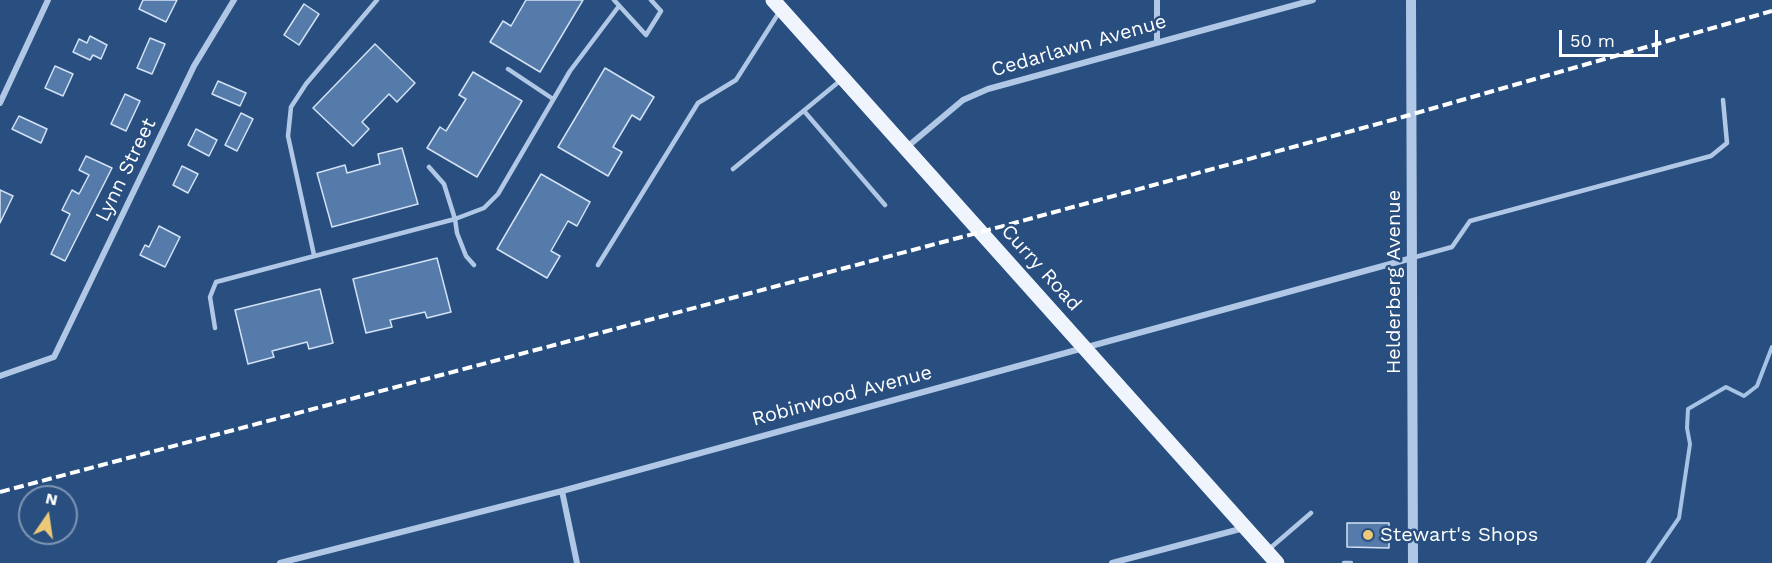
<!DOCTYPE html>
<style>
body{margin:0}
#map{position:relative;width:1772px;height:563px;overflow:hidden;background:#294f80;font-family:"Work Sans",sans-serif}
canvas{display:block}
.north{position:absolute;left:18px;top:485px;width:60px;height:60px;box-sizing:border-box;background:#294f80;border:2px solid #7f95b3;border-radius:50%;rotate:13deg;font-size:16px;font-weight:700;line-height:24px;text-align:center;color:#fff}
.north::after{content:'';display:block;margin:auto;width:21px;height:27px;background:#ecc977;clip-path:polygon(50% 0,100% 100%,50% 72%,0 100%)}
.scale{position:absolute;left:1559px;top:30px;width:99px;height:27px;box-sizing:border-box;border:3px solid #fff;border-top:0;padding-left:8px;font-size:18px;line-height:21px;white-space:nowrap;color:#fff;-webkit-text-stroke:4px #294f80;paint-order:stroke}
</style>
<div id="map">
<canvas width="1772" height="563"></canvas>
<div class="north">N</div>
<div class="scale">50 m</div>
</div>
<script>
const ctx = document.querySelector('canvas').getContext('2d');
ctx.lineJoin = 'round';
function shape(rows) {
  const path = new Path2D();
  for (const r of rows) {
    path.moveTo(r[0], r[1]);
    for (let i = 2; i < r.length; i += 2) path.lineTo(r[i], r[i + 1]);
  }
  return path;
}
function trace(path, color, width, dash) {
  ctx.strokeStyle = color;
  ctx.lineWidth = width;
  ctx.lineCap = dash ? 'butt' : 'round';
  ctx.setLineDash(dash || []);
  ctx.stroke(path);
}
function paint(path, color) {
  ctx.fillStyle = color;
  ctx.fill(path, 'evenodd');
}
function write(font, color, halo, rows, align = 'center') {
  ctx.font = font + ' "Work Sans",sans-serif';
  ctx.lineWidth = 5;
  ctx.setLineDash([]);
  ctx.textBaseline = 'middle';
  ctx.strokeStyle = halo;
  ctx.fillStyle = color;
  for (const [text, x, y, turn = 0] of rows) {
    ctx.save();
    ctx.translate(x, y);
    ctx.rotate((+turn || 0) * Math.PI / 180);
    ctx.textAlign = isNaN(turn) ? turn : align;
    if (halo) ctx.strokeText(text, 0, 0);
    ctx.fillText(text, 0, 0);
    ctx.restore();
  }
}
trace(shape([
 [1648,563,1679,518,1690,444,1687,428,1688,409,1726,387,1744,396,1757,386,1772,347]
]), '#a5c3e5', 4);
const building = shape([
 [143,0,177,0,166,22,139,9,143,0],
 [526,0,583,0,540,72,490,42,503,21,511,26,526,0],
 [304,4,319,14,299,45,284,35,304,4],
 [90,36,107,45,101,59,93,55,90,60,73,52,79,39,87,43,90,36],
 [150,38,165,44,152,74,137,68,150,38],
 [375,44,415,83,397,102,389,94,362,122,369,129,353,146,313,108,375,44],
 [55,66,73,74,63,96,45,88,55,66],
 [605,68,654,97,640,120,632,115,613,147,622,152,608,176,558,147,605,68],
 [473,72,522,101,477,177,427,148,440,127,446,131,466,99,459,95,473,72],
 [218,81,246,93,240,106,212,94,218,81],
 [125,94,140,101,126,131,111,124,125,94],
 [241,113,253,119,237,151,225,145,241,113],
 [19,116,47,129,41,143,12,129,19,116],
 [196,129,217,140,209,156,188,145,196,129],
 [402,148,418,204,332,227,317,173,345,165,347,173,380,164,378,154,402,148],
 [86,156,112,168,65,261,51,254,70,214,62,210,72,190,79,194,89,175,79,170,86,156],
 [182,166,198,174,188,193,173,185,182,166],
 [541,174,590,202,577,226,568,221,551,251,560,256,547,278,497,249,541,174],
 [0,190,13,196,0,223,0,190],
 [159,226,180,237,165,267,140,255,145,245,149,247,159,226],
 [437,258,451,312,427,318,425,312,390,320,392,327,366,333,353,279,437,258],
 [320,289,333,343,309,349,307,342,272,351,274,357,248,364,235,310,320,289],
 [1347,523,1389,523,1389,548,1347,547,1347,523]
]);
paint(building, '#557baa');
trace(building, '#d3e2f4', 1.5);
trace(shape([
 [614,0,646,35,661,11,651,0],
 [508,69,553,99],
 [804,111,885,205],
 [429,167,444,184,455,219,484,208,498,194,570,71,619,6],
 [733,169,841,80],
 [314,255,288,136,291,107,306,84,377,0],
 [1412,258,1452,247,1470,221,1711,156,1727,143,1723,100],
 [598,265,698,103,736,80,780,11],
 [215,328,210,297,216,282,455,219,457,233,466,256,474,265],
 [1268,550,1311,513],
 [1344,563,1351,563]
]), '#b0c8e5', 4.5);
trace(shape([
 [1157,41,1157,0],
 [0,103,48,0],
 [907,147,963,100,988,89,1313,0],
 [0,376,54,357,194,66,234,0],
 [562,491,577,563],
 [280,563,562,491,1412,258],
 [1112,563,1244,528]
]), '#b0c8e5', 6);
trace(shape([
 [1411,0,1413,563]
]), '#b0c8e5', 10);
trace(shape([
 [773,0,1277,563]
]), '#f0f5fd', 15);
trace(shape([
 [0,492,1007,225,1392,120,1772,11]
]), '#fff', 4, [10, 4.5]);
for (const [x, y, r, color] of [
 [1368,535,6,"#ecc977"]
]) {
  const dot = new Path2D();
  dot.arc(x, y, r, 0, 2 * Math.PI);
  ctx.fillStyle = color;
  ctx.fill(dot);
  trace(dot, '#294f80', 2);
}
write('20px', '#fff', '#294f80', [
 ["Cedarlawn Avenue",1079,46,-16],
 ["Lynn Street",126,170,-64],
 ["Curry Road",1041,268,48],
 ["Helderberg Avenue",1394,282,-90],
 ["Robinwood Avenue",842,396,-15]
]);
write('20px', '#fff', '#294f80', [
 ["Stewart's Shops",1380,535]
], 'left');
</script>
